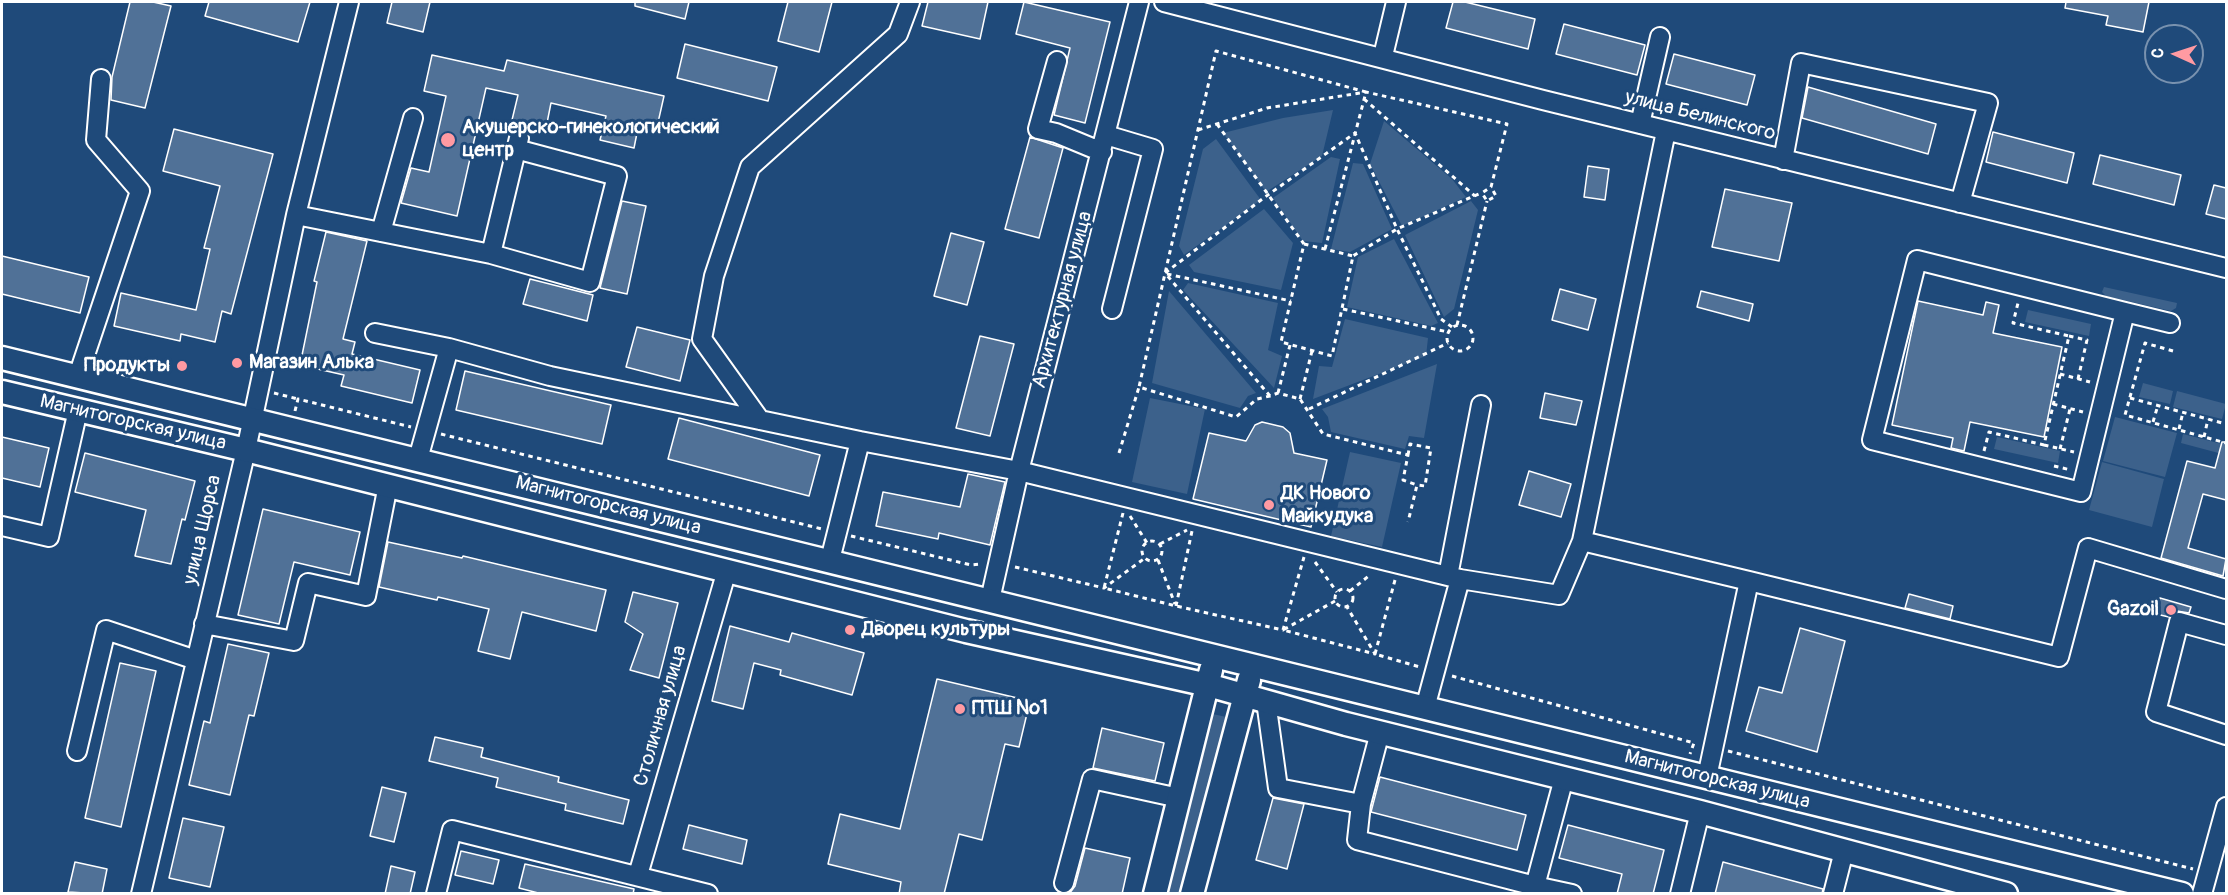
<!DOCTYPE html>
<meta charset="utf-8">
<style>
body{margin:0}
#map{position:relative;width:2228px;height:895px;overflow:hidden;background:#1f4a7a;font-family:Pangolin,sans-serif}
canvas{display:block}
.frame{position:absolute;inset:0;border:3px solid #fff;pointer-events:none}
.north{position:absolute;left:2144px;top:24px;width:60px;height:60px;box-sizing:border-box;background:#1f4a7a;border:2px solid #7992af;border-radius:50%;rotate:273deg;font-size:16px;font-weight:700;line-height:24px;text-align:center;color:#fff}
.north::after{content:'';display:block;margin:auto;width:21px;height:27px;background:#ff9aa2;clip-path:polygon(50% 0,100% 100%,50% 72%,0 100%)}
</style>
<div id="map">
<canvas width="2228" height="895"></canvas>
<div class="frame"></div>
<div class="north">С</div>
</div>
<script>
const ctx = document.querySelector('canvas').getContext('2d');
ctx.lineJoin = 'round';
function paint(path, color) {
  ctx.fillStyle = color;
  ctx.fill(path, 'evenodd');
}
function shape(rows) {
  const path = new Path2D();
  for (const r of rows) {
    if (r.length === 3) {
      path.moveTo(r[0] + r[2], r[1]);
      path.arc(r[0], r[1], r[2], 0, 2 * Math.PI);
      continue;
    }
    path.moveTo(r[0], r[1]);
    for (let i = 2; i < r.length; i += 2) path.lineTo(r[i], r[i + 1]);
  }
  return path;
}
function trace(path, color, width, dash) {
  ctx.strokeStyle = color;
  ctx.lineWidth = width;
  ctx.lineCap = dash ? 'butt' : 'round';
  ctx.setLineDash(dash || []);
  ctx.stroke(path);
}
function write(font, color, halo, rows, align = 'center') {
  ctx.font = font + ' Pangolin,sans-serif';
  ctx.lineWidth = 6;
  ctx.setLineDash([]);
  ctx.textBaseline = 'middle';
  ctx.strokeStyle = halo;
  ctx.fillStyle = color;
  for (const [text, x, y, turn = 0] of rows) {
    ctx.save();
    ctx.translate(x, y);
    ctx.rotate((+turn || 0) * Math.PI / 180);
    ctx.textAlign = isNaN(turn) ? turn : align;
    if (halo) ctx.strokeText(text, 0, 0);
    ctx.fillText(text, 0, 0);
    ctx.restore();
  }
}
paint(shape([
 [1333,110,1322,156,1266,192,1223,133,1283,118],
 [1384,121,1452,179,1466,197,1402,226,1370,164],
 [1216,139,1261,200,1184,255,1179,246,1203,149],
 [1331,157,1340,159,1322,243,1303,241,1273,198],
 [1353,163,1363,164,1392,229,1350,252,1331,249],
 [1471,201,1478,210,1454,309,1444,317,1405,235],
 [1264,209,1293,243,1281,290,1194,272,1189,265],
 [1394,239,1438,323,1431,326,1347,307,1358,257],
 [1188,283,1278,303,1268,350,1282,356,1274,388,1183,290],
 [2104,287,2177,303,2176,308,2171,311,2106,296,2102,292],
 [1169,291,1256,393,1248,396,1240,408,1152,383],
 [2028,310,2091,324,2089,336,2025,322],
 [1345,319,1428,338,1426,356,1313,399,1319,366,1332,367],
 [1437,364,1424,438,1409,436,1405,449,1331,432,1328,417,1322,409],
 [2143,383,2173,391,2170,404,2139,397],
 [2177,391,2226,404,2222,419,2173,407],
 [1150,398,1205,409,1187,494,1132,482],
 [2115,417,2177,433,2165,477,2103,461],
 [2183,434,2226,445,2226,455,2181,443],
 [1997,437,2060,451,2058,463,1994,449],
 [1350,452,1401,463,1382,547,1331,536],
 [2102,462,2164,479,2152,527,2089,510],
 [1208,713,1231,718,1186,893,1163,894]
]), '#3c618b');
const building = shape([
 [130,2,153,2,171,6,145,108,111,100,112,77,130,2],
 [209,2,310,2,298,42,205,16,209,2],
 [392,2,430,2,423,32,387,23,392,2],
 [635,2,689,2,685,19,635,6,635,2],
 [788,2,832,2,819,52,778,41,788,2],
 [928,2,988,2,980,39,922,26,928,2],
 [1024,2,1110,22,1085,123,1054,115,1070,48,1016,34,1024,2],
 [1453,2,1465,2,1535,19,1528,49,1446,28,1453,2],
 [2066,2,2149,2,2143,32,2106,25,2108,16,2065,8,2066,2],
 [1564,24,1645,45,1637,75,1556,54,1564,24],
 [685,44,777,67,768,101,677,78,685,44],
 [1674,54,1755,75,1747,105,1666,84,1674,54],
 [432,55,504,71,507,60,664,96,657,127,639,123,634,148,600,140,606,116,551,103,546,128,512,120,518,95,486,88,457,216,401,203,411,168,429,172,446,96,424,91,432,55],
 [1808,87,1936,124,1928,154,1802,118,1808,87],
 [174,129,273,154,231,314,222,311,215,342,181,334,180,341,114,326,121,293,196,310,210,249,204,248,220,186,163,171,174,129],
 [1993,132,2074,153,2067,183,1986,162,1993,132],
 [1030,137,1063,148,1039,238,1005,229,1030,137],
 [2100,155,2181,175,2174,205,2093,184,2100,155],
 [1588,166,1609,169,1605,200,1584,197,1588,166],
 [2214,185,2226,188,2226,219,2206,214,2214,185],
 [1725,189,1792,203,1779,261,1712,247,1725,189],
 [622,201,646,206,627,294,600,288,622,201],
 [326,232,367,241,343,339,355,342,352,354,420,370,412,403,341,386,344,375,300,365,317,282,314,281,326,232],
 [951,233,984,242,967,305,934,296,951,233],
 [2,256,89,277,80,313,2,294,2,256],
 [530,279,593,295,587,321,523,304,530,279],
 [1560,289,1596,299,1588,330,1552,320,1560,289],
 [1701,291,1753,304,1749,321,1697,307,1701,291],
 [1918,301,1983,315,1986,302,1999,305,1993,333,2062,347,2044,437,1970,422,1964,451,1951,448,1953,438,1892,425,1918,301],
 [637,327,690,340,680,381,626,367,637,327],
 [980,336,1014,344,990,436,956,428,980,336],
 [465,371,611,405,602,444,456,410,465,371],
 [1545,393,1582,401,1576,425,1540,418,1545,393],
 [679,418,820,455,809,496,668,459,679,418],
 [1262,422,1283,427,1290,433,1294,453,1327,460,1311,527,1193,499,1209,433,1246,441,1255,425,1262,422],
 [2,437,49,448,40,487,2,478,2,437],
 [2222,442,2226,442,2226,500,2203,494,2188,548,2226,559,2223,576,2161,558,2187,461,2215,468,2222,442],
 [85,453,195,481,185,520,182,519,171,564,135,556,146,510,75,492,85,453],
 [1529,471,1571,484,1561,517,1519,505,1529,471],
 [968,474,1005,482,990,545,939,533,938,539,876,526,883,492,960,507,968,474],
 [263,509,360,532,350,575,294,562,279,624,238,615,263,509],
 [388,542,462,558,463,556,606,590,596,631,522,612,510,659,478,651,489,609,438,597,437,600,379,587,388,542],
 [633,592,678,603,659,678,630,670,643,634,625,622,633,592],
 [1909,594,1953,606,1950,619,1905,608,1909,594],
 [2160,598,2191,607,2189,613,2177,611,2169,617,2156,614,2160,598],
 [730,626,789,642,792,633,864,653,852,695,780,675,781,670,754,663,743,709,712,701,730,626],
 [1800,628,1845,641,1817,752,1746,731,1759,687,1782,693,1800,628],
 [228,644,269,653,254,716,249,715,230,795,189,785,204,721,210,723,228,644],
 [120,663,156,671,121,827,85,818,120,663],
 [937,679,1030,701,1019,747,1005,744,982,840,959,834,944,894,899,894,901,882,828,864,840,814,900,829,937,679],
 [1102,728,1164,743,1155,781,1093,768,1102,728],
 [435,737,483,748,481,757,559,777,558,782,629,800,623,824,565,810,566,804,496,787,498,778,429,761,435,737],
 [1380,777,1526,815,1517,850,1371,812,1380,777],
 [382,787,406,793,394,842,370,836,382,787],
 [1273,798,1304,804,1287,869,1256,860,1273,798],
 [183,818,224,827,210,887,169,878,183,818],
 [689,825,747,840,742,864,683,849,689,825],
 [1568,825,1664,850,1653,894,1617,894,1622,874,1559,858,1568,825],
 [1085,848,1130,858,1122,894,1069,894,1075,886,1085,848],
 [461,851,499,860,493,884,455,875,461,851],
 [75,862,107,869,102,894,68,892,75,862],
 [1723,862,1823,889,1822,894,1715,894,1723,862],
 [525,864,634,889,633,894,542,894,519,888,525,864],
 [391,866,415,872,410,894,385,894,391,866]
]);
paint(building, '#507197');
trace(building, '#fff', 1.5);
const minor = shape([
 [1164,2,1543,100,2226,268],
 [1383,56,1396,2],
 [1057,61,1038,129,1056,133,1102,152],
 [1640,124,1660,37],
 [1666,131,1582,541,1749,581],
 [1106,135,1153,149,1112,309],
 [1783,160,1801,63,1988,103,1960,203],
 [296,215,491,254,519,138],
 [381,232,413,118],
 [491,254,590,282,617,176,516,149],
 [2125,312,2081,492,1872,440,1917,260,2125,312,2170,323],
 [375,333,449,348],
 [78,376,140,191,96,140,101,79],
 [760,420,702,339,714,276,750,167,898,34,910,2],
 [860,441,1019,471,1460,579,1425,708],
 [418,459,449,348,550,376,860,441,830,560],
 [2,526,49,537,78,410],
 [1448,576,1481,405],
 [1460,579,1559,595,1582,541],
 [990,600,1019,471,1139,2],
 [204,624,294,641,308,583,366,596,388,485],
 [2226,635,2179,622,2156,712,2226,735],
 [1266,701,1278,788,1361,804,1380,732],
 [77,751,106,630,196,660],
 [1707,777,1749,581,2059,657,2088,548,2226,589],
 [1361,804,1357,840,1535,886,1564,778],
 [638,875,727,570],
 [1064,883,1092,779,1179,798],
 [1535,886,1572,894],
 [141,894,246,450,296,215,349,2],
 [436,894,452,830,708,894],
 [1680,894,1700,812],
 [1833,894,1844,851],
 [2202,894,2226,807]
]);
const major = shape([
 [2,358,2182,894],
 [2,392,246,450,966,631,1208,685,1346,724,1700,812,2006,894],
 [1155,894,1211,670],
 [1192,894,1249,680]
]);
trace(minor, '#fff', 22);
trace(major, '#fff', 27);
trace(shape([
 [1364,99,1475,196],
 [1217,124,1304,244],
 [1198,130,1267,108,1366,92,1507,124,1491,187,1482,193,1487,201,1496,196,1491,187],
 [1304,244,1353,256,1332,356,1281,342,1304,244],
 [1325,249,1366,92,1216,51,1139,387,1236,417,1257,399,1270,396,1278,393,1300,399,1323,434,1408,455,1403,480,1417,485,1408,522],
 [1167,274,1291,301],
 [1343,309,1448,332],
 [1457,325,1487,201],
 [1460,338,13],
 [1452,327,1441,319,1397,229,1481,193],
 [2069,336,2087,340,2078,379],
 [2173,351,2145,343,2125,415,2226,443],
 [2060,374,2090,382],
 [274,393,298,399],
 [1278,393,1290,345],
 [1270,396,1165,273,1265,197,1355,133,1397,229,1353,256],
 [2130,398,2226,424],
 [1300,399,1312,351],
 [2053,404,2083,412],
 [1309,409,1448,343],
 [295,411,298,399,411,427],
 [2153,422,2158,405],
 [2179,429,2183,412],
 [441,434,822,529],
 [2204,437,2208,419],
 [2044,445,2074,452],
 [2060,449,2070,409],
 [1984,451,1989,432,2044,445,2069,336,2013,323,2018,303],
 [1119,453,1139,387],
 [1408,455,1410,444,1431,448,1425,486,1417,485],
 [2054,466,2071,470],
 [1123,513,1104,588,1176,606,1283,630,1304,557],
 [1130,516,1147,543],
 [851,536,971,565,982,564],
 [1152,551,10],
 [1160,544,1187,530],
 [1158,560,1175,604],
 [1315,562,1337,592],
 [1015,567,1104,588,1145,558],
 [1395,580,1375,654,1420,667],
 [1344,598,9],
 [1350,591,1370,575],
 [1335,601,1283,630,1375,654,1347,607],
 [1176,606,1192,531],
 [1452,676,1694,743,1690,754],
 [1728,751,2193,869]
]), '#fff', 3, [4.5, 4.5]);
trace(minor, '#1f4a7a', 18);
trace(major, '#1f4a7a', 22);
for (const [x, y, r, color] of [
 [448,140,8,"#ff9aa2"],
 [237,363,6,"#ff9aa2"],
 [182,366,6,"#ff9aa2"],
 [1269,505,6,"#ff9aa2"],
 [2171,610,6,"#ff9aa2"],
 [850,630,6,"#ff9aa2"],
 [960,709,6,"#ff9aa2"]
]) {
  const dot = new Path2D();
  dot.arc(x, y, r, 0, 2 * Math.PI);
  ctx.fillStyle = color;
  ctx.fill(dot);
  trace(dot, '#1f4a7a', 2);
}
write('20px', '#fff', '#1f4a7a', [
 ["улица Белинского",1700,116,14],
 ["Архитектурная улица",1063,300,-75],
 ["Магнитогорская улица",133,423,13],
 ["Магнитогорская улица",608,506,14],
 ["улица Щорса",203,530,-77],
 ["Столичная улица",661,716,-74],
 ["Магнитогорская улица",1717,780,14]
]);
write('bold 20px', '#fff', '#1f4a7a', [
 ["Акушерско-гинекологический",462,128],
 ["центр",462,151],
 ["Магазин Алька",249,363],
 ["Продукты",170,366,"right"],
 ["ДК Нового",1281,494],
 ["Майкудука",1281,517],
 ["Gazoil",2159,610,"right"],
 ["Дворец культуры",862,630],
 ["ПТШ №1",972,709]
], 'left');
</script>
